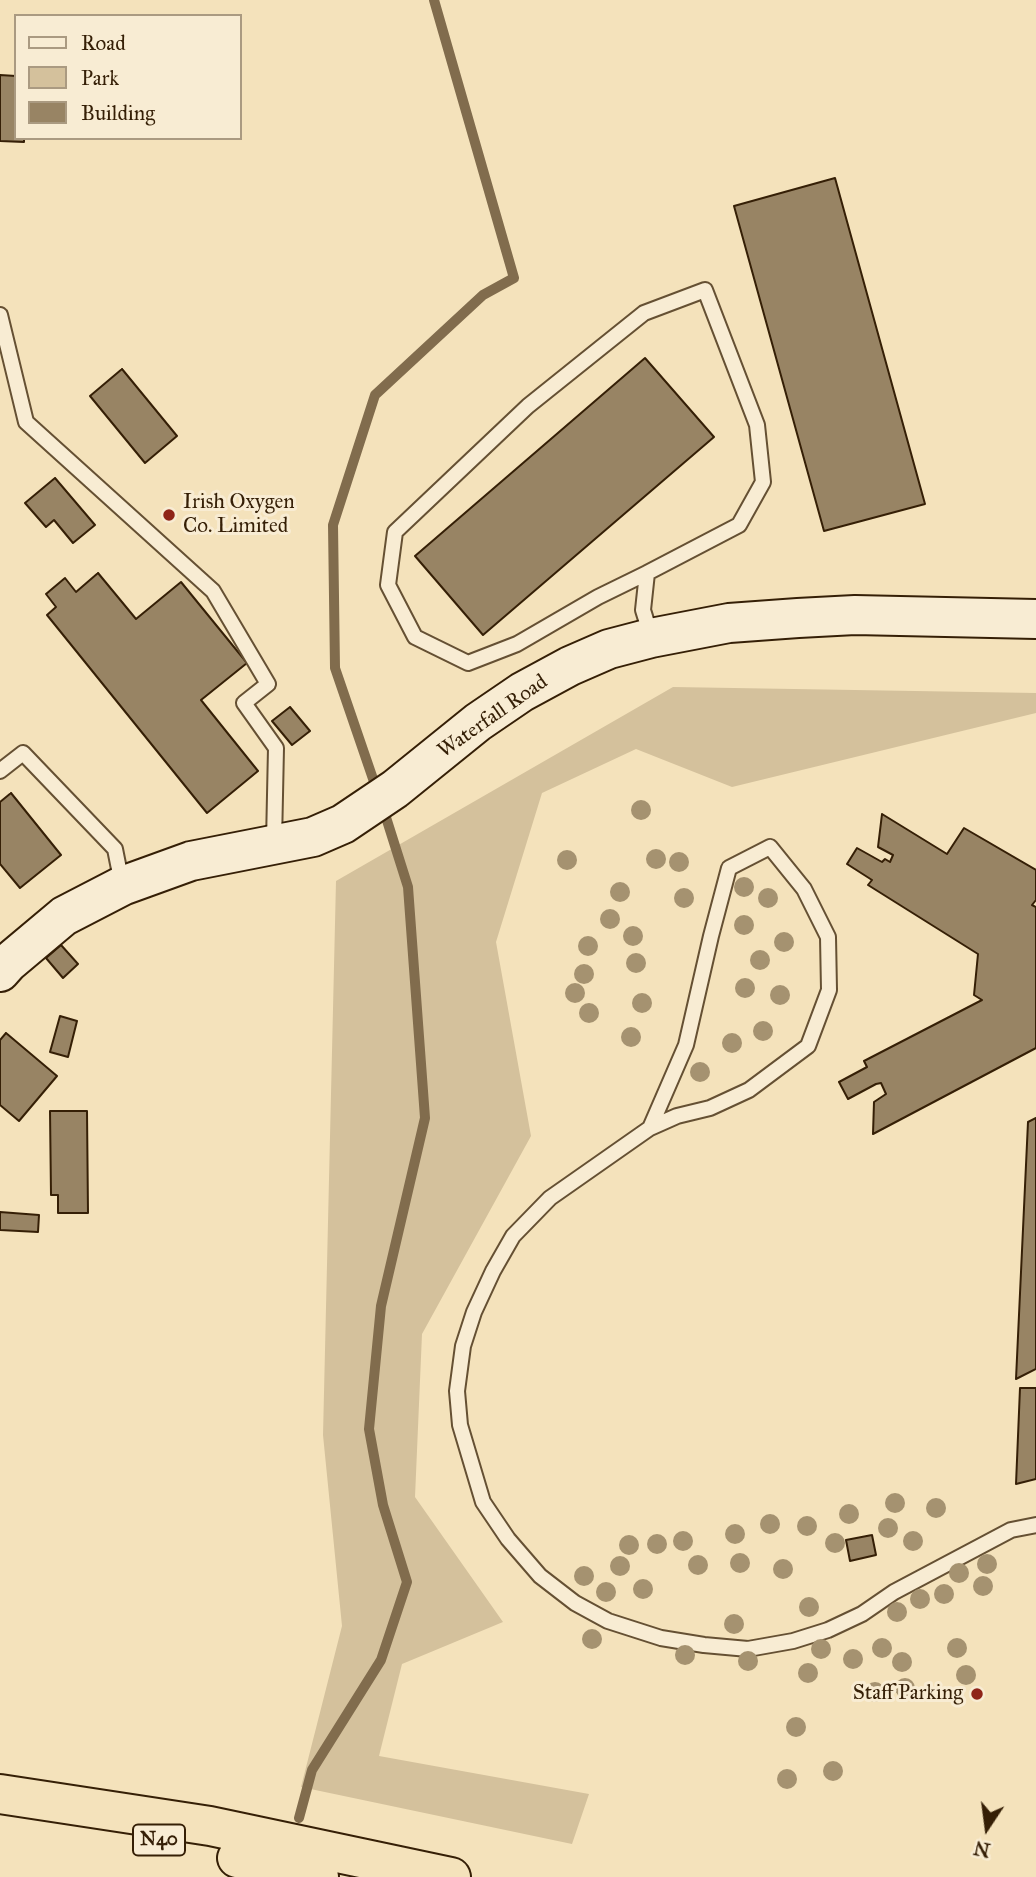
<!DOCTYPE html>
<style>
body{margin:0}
#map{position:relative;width:1036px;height:1877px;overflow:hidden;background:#f4e2bb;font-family:"IM FELL Great Primer",serif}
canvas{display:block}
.legend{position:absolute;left:14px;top:14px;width:228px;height:126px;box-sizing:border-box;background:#f8ecd3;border:2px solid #aa9a81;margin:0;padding:9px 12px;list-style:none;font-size:21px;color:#351f06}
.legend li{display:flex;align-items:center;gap:14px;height:35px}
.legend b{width:35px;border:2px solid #aa9a81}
.north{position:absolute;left:952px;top:1793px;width:70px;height:70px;-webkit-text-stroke:5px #f8ecd3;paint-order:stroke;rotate:193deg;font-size:19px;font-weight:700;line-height:28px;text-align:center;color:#351f06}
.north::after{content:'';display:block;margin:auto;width:24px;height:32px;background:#351f06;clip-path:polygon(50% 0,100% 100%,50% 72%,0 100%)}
</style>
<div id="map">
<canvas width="1036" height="1877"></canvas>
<ul class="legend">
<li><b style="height:9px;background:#f8ecd3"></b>Road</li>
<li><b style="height:19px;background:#d4c19c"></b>Park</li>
<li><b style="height:19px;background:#988464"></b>Building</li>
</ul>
<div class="north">N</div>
</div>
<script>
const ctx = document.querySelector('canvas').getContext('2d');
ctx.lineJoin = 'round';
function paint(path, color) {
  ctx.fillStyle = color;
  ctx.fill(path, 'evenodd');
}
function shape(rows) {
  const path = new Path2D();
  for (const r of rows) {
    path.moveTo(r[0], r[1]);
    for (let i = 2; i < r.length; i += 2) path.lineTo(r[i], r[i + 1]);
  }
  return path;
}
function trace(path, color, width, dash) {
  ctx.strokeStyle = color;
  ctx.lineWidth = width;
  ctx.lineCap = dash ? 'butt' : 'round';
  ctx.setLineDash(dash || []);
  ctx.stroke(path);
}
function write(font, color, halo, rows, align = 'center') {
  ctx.font = font + ' "IM FELL Great Primer",serif';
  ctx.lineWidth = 6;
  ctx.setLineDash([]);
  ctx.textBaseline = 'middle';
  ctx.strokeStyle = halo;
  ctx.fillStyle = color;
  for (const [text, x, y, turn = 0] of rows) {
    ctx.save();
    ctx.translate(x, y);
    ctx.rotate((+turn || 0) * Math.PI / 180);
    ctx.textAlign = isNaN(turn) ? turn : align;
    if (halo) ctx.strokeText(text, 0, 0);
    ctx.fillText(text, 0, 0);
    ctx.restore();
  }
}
paint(shape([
 [673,687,1036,693,1036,713,732,787,636,749,542,793,496,942,531,1136,422,1334,415,1497,503,1622,402,1664,379,1756,589,1794,572,1844,301,1787,342,1626,323,1435,336,881]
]), '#d4c19c');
trace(shape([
 [299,1818,312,1770,381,1660,407,1582,383,1505,369,1429,381,1306,425,1118,408,887,384,811,335,668,333,525,375,395,483,295,514,278,434,0]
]), '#816c4d', 10);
const building = shape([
 [0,75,16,76,16,138,24,138,24,142,0,141,0,75],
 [835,178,925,504,824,531,734,206,835,178],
 [645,358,714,437,483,635,415,556,645,358],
 [122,369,177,436,145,463,90,396,122,369],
 [55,478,95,525,73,543,54,520,46,527,25,503,55,478],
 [98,573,136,619,181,582,247,663,201,700,258,771,207,813,47,615,56,607,46,594,65,578,76,592,98,573],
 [290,707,310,731,292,745,272,721,290,707],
 [11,793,61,855,20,888,0,864,0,802,11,793],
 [882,814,947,854,964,828,1036,870,1036,900,1032,905,1036,907,1036,1048,873,1134,874,1102,886,1094,881,1083,876,1084,848,1099,839,1082,867,1067,864,1061,982,1000,974,995,978,954,868,885,872,880,847,864,857,848,882,862,885,859,890,862,893,855,878,847,882,814],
 [61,945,78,964,63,978,46,958,61,945],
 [60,1016,77,1021,68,1057,50,1052,60,1016],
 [6,1033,57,1076,19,1121,0,1105,0,1040,6,1033],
 [50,1111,87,1111,88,1213,58,1213,58,1195,51,1195,50,1111],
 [1036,1118,1036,1369,1016,1379,1028,1122,1036,1118],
 [0,1212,39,1215,38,1232,0,1230,0,1212],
 [1020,1388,1036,1388,1036,1479,1016,1484,1020,1388],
 [872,1535,876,1555,850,1561,846,1540,872,1535]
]);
paint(building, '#988464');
trace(building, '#351f06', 2);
const lane = shape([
 [0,315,26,422,213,591,268,684,244,703,276,748,274,842],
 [647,573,598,597,517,644,468,663,415,637,388,585,395,532,528,406,644,313,705,290,757,425,763,482,739,525,647,573,643,610,651,636],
 [0,771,23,753,115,849,122,884],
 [650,1128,677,1116,710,1108,749,1090,808,1046,829,990,828,937,804,889,770,847,729,868,711,936,686,1045,650,1128,550,1198,513,1236,493,1271,474,1312,463,1346,457,1391,460,1425,483,1502,508,1539,540,1576,575,1603,608,1621,661,1638,704,1645,748,1649,793,1641,828,1630,862,1614,894,1592,1011,1530,1036,1525]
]);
const secondary = shape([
 [0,972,8,963,64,916,122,886,191,861,313,837,343,824,395,789,478,722,522,692,570,666,609,649,651,638,729,623,798,618,855,615,1036,619]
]);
const highway = shape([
 [0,1794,210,1826,451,1877],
 [237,1858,319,1877]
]);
trace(lane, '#655033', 18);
trace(secondary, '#351f06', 42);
trace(highway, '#351f06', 42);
trace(lane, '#f8ecd3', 14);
trace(secondary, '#f8ecd3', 38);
trace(highway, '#f4e2bb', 38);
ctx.fillStyle = '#a59270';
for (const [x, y] of [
 [641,810],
 [656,859],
 [567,860],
 [679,862],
 [744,887],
 [620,892],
 [684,898],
 [768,898],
 [610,919],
 [744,925],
 [633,936],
 [784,942],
 [588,946],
 [760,960],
 [636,963],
 [584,974],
 [745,988],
 [575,993],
 [780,995],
 [642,1003],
 [589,1013],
 [763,1031],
 [631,1037],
 [732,1043],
 [700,1072],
 [895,1503],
 [936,1508],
 [849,1514],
 [770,1524],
 [807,1526],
 [888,1528],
 [735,1534],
 [683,1541],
 [913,1541],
 [835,1543],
 [657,1544],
 [629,1545],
 [740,1563],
 [987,1564],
 [698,1565],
 [620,1566],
 [783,1569],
 [959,1573],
 [584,1576],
 [983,1586],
 [643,1589],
 [606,1592],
 [944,1594],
 [920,1599],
 [809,1607],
 [897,1612],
 [734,1624],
 [592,1639],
 [882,1648],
 [957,1648],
 [821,1649],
 [685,1655],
 [853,1659],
 [748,1661],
 [902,1662],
 [808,1673],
 [966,1675],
 [905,1688],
 [875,1692],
 [796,1727],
 [833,1771],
 [787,1779]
]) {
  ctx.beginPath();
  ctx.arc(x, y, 10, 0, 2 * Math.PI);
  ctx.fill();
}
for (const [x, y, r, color] of [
 [169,515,7,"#8f2418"],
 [977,1694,7,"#8f2418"]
]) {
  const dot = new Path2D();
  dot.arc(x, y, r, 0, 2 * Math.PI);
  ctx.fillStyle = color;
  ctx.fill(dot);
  trace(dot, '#f8ecd3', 2.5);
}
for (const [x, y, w] of [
 [159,1840,52]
]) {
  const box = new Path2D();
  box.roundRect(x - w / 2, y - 15.5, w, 31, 5);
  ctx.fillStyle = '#f8ecd3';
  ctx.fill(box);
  trace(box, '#351f06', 2);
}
write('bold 19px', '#351f06', null, [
 ["N40",159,1840]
]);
write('21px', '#351f06', '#f8ecd3', [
 ["Irish Oxygen",183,503],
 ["Co. Limited",183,527],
 ["Staff Parking",963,1694,"right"]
], 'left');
write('21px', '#351f06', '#f8ecd3', [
 ["Waterfall Road",493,717,-35]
]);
</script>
